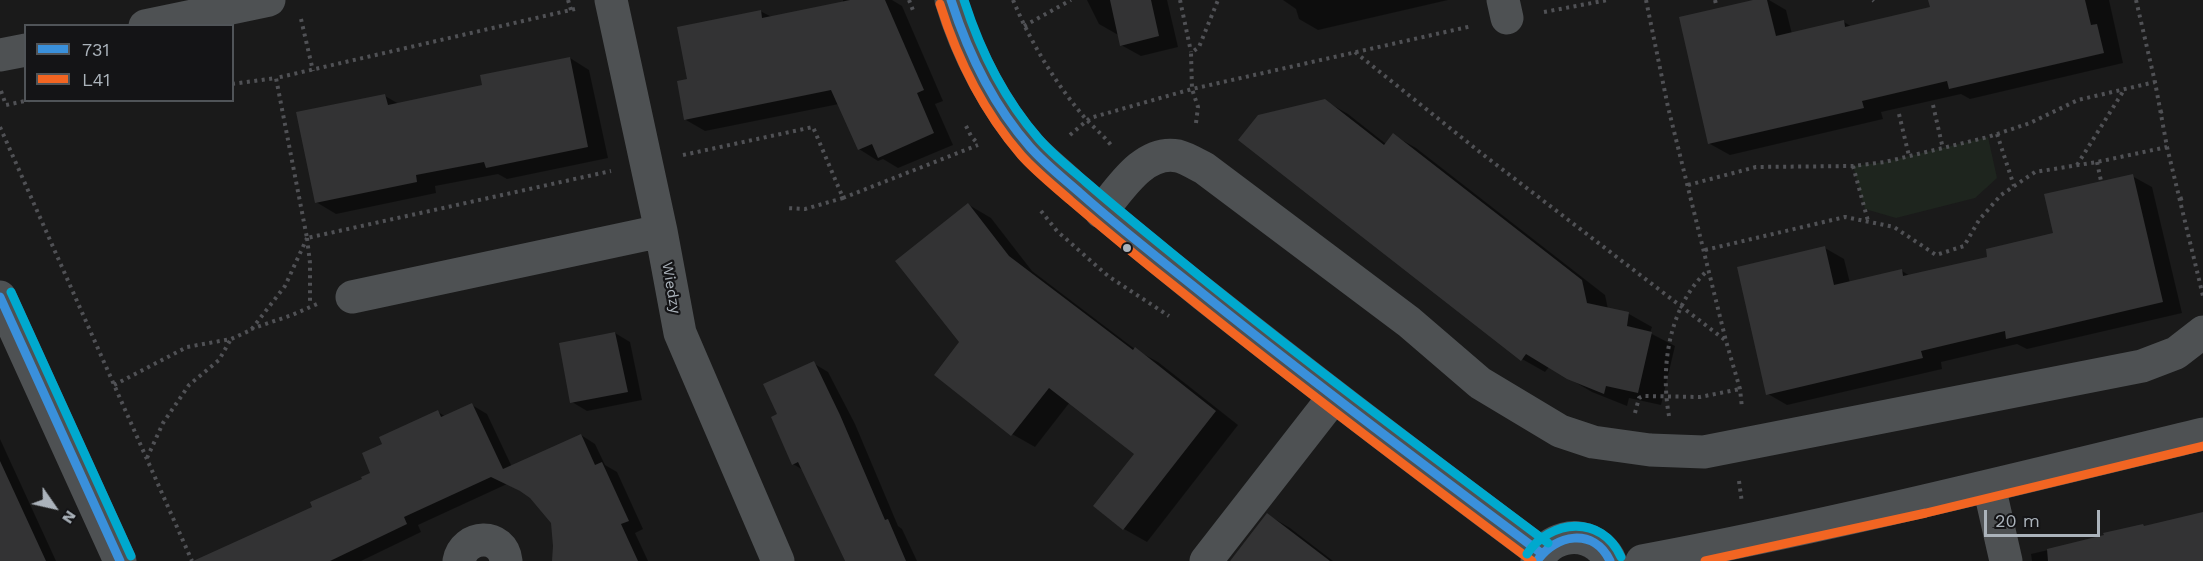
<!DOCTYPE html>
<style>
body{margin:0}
#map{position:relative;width:2203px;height:561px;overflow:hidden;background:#1a1a1a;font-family:"Work Sans",sans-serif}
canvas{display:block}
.legend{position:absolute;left:24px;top:24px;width:210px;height:78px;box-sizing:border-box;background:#141416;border:2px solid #505458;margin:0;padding:8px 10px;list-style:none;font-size:18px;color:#abb3bb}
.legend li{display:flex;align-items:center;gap:12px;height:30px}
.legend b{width:30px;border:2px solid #505458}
.north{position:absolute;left:24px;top:477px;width:60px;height:60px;-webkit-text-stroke:4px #141416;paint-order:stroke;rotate:124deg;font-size:16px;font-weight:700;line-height:24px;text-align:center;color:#abb3bb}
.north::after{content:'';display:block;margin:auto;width:21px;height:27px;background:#abb3bb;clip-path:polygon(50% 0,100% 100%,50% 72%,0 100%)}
.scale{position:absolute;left:1984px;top:510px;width:116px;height:27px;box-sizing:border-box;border:3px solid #abb3bb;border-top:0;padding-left:8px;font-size:18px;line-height:21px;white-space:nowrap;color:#abb3bb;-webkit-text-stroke:4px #141416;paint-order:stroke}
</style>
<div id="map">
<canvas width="2203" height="561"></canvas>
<ul class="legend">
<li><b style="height:8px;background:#3a90db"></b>731</li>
<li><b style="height:8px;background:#f26522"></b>L41</li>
</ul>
<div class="north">N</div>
<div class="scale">20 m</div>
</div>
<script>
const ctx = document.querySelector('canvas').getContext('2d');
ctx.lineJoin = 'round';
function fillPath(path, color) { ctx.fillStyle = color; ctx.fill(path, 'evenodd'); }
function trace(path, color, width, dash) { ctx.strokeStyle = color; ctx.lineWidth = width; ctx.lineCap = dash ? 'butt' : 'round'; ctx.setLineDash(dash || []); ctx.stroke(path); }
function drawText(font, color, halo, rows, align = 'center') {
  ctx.font = font + ' "Work Sans",sans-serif'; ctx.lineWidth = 4.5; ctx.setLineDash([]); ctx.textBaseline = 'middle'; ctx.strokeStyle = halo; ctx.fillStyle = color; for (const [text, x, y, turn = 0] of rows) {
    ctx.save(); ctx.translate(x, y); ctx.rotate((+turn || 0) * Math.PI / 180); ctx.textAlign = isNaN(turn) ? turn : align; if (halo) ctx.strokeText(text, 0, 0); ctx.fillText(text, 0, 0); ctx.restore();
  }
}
fillPath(new Path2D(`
 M1988 137 1997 178 1975 198 1896 218 1865 209 1853 166 1885 162Z`), '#1e251e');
fillPath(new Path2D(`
 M843 0H892L902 6 943 101 935 104 953 145 898 168 883 159 878 161 859 149 839 104 705 131 686 120 689 80 760 11 772 17 843 3Z
 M1087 0H1167L1178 47 1141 56 1121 45 1120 36 1099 24Z
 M1283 0H1448L1318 30 1299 19 1296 9Z
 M1759 0H1769L1786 10 1792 34 1844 22 1852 27 1932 8 1936 0H2109L2123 63 1970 99 1961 94 1881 112 1883 119 1730 155 1710 144Z
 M570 58 589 70 608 158 507 179 498 174 435 186 436 193 336 214 316 202 385 96 399 104 484 86Z
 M1325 101 1348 114 1386 144 1393 135 1416 148 1605 295 1608 309 1629 314 1652 327 1650 333 1675 346 1661 405 1629 398 1627 406 1592 392 1549 367 1545 372 1522 359Z
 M2132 176 2152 187 2182 313 2027 349 2017 344 1941 362 1942 369 1787 405 1768 394 1825 248 1844 259 1850 283 1902 271 1910 276 1989 258 2055 234Z
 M969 205 991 218 1032 271 1136 350 1158 362 1238 425 1147 542 1124 529 1095 506 1136 454 1070 402 1035 447 1012 434 961 342Z
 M615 333 630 342 642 400 587 411 572 402Z
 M813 363 828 372 855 424 898 526 902 529 917 561H845L803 470 793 464 779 415Z
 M472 405 487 414 512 467 581 435 595 444 605 465 617 472 643 529 635 533 648 561H555L553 522 527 494 507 484 418 525 421 532 361 561H231L314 507 372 474 384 445 438 412 446 417Z
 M0 439 56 561H0Z
 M2203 514V561H2032L2031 554Z
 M1268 515 1290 528 1333 561H1230Z`), '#0007');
fillPath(new Path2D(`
 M850 0H885L924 90 917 93 934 133 878 158 872 144 858 150 831 90 684 120 677 81 687 79 677 27 761 10 762 18Z
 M1110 0H1151L1159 36 1120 46Z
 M1753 0H1767L1776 36 1844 20 1845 27 1930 7 1928 0H2085L2091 25 2097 24 2104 53 1949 89 1947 81 1862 101 1864 108 1708 144 1679 17Z
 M570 57 588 147 486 168 484 162 416 175 417 182 315 203 296 112 385 94 388 105 482 85 480 75Z
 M1325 99 1384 145 1393 133 1582 280 1587 303 1629 312 1627 326 1652 332 1638 393 1606 386 1604 394 1567 379 1526 354 1521 361 1238 140 1258 115Z
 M2133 174 2163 302 2006 339 2005 331 1921 351 1923 358 1766 395 1737 267 1825 246 1834 285 1902 269 1903 276 1987 257 1986 249 2053 233 2044 194Z
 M968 203 1009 256 1133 350 1135 347 1216 411 1123 530 1093 506 1134 454 1049 388 1011 436 934 375 959 342 895 261Z
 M615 332 628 392 570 403 559 343Z
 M814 361 840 415 885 520 888 519 906 561H845L798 462 792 465 771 417 777 414 763 384Z
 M472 403 503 469 581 434 595 465 602 462 629 521 621 524 638 561H552L553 546 551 523 530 498 520 491 491 477 404 517 407 524 330 561H193L312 507 310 502 362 479 361 477 370 473 362 453 382 444 379 437 438 410 441 417Z
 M0 461 46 561H0Z
 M2203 512V561H2048L2047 549 2104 535 2103 533 2143 524 2144 526Z
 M1267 513 1330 561H1230Z`), '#333334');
trace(new Path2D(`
 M568 0 571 10
 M909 0 914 13
 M1013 0C1031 43 1055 83 1085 118 1093 127 1103 135 1111 145
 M1180 0 1191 52
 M1646 0 1668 107 1726 341 1740 389 1742 408
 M1715 0 1716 4
 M1873 0 1874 1
 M2136 0 2155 82 2167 147 2203 296
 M575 9 276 78 307 238 611 171
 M1544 12 1608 0
 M301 19 313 71
 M1024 26 1071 0
 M1355 52 1481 153 1725 340
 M232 84 276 78
 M1 91 6 105 30 100
 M1933 105 1943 149
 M2160 112 2167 110
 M1899 114 1909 156
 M1196 123 1198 107 1192 89 1191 53 1199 47 1218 0
 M966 126 971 136 978 144
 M0 127 192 561
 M1997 134 2014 186
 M1070 135 1090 118 1192 89 1472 26
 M683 155 813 127 843 198 805 209 785 208
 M2097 162 2101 181
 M2077 165 2124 90
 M1853 166 1868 221
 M1688 185 1756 167 1853 166 1885 162 1988 137 2030 123 2078 100 2155 82
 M843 198 978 145
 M2180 199 2187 197
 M1041 211 1057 231 1108 276 1169 316
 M307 238 310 263V305
 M1705 250 1845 217 1894 227 1936 255 1964 246 1979 220 2001 195 2035 172 2097 162 2167 147
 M251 329 292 315 317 304
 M114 385 187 347 231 339 251 330 285 286 307 238
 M1635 413 1639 398 1643 396 1700 397 1740 389
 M1669 416C1660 366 1669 306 1708 270
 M147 458 163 423 189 385 219 360 231 339
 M1739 481 1742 503`), '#505155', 4, [3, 4.5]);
trace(new Path2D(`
 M611 0 661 231 680 333 778 561
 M951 0C966 51 995 107 1030 147 1042 160 1057 172 1070 184 1113 222 1158 258 1203 294 1314 382 1427 468 1541 553
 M1503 0 1507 18
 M145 26 269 0
 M0 55 26 50
 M1101 212C1120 189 1144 149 1178 156 1186 158 1196 164 1204 168L1409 322 1480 383 1560 431 1593 442 1650 450 1704 452 2142 366 2176 353 2203 332
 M0 297 120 561
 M352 297 661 231
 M1989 486 2006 561
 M459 561C464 534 503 532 506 561
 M1206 561 1333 398
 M1537 561C1549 538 1577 530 1598 546 1603 550 1608 555 1610 561
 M1642 561C1830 526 2017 479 2203 434`), '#4e5153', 33);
trace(new Path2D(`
 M951 0C968 53 993 105 1030 147 1045 164 1063 178 1080 193 1116 225 1154 255 1192 285 1306 377 1424 465 1541 553
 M0 297 120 561
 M1537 561C1555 534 1594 527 1610 561`), '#3a90db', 9);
trace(new Path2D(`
 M940 4C957 58 983 111 1021 155 1035 171 1054 186 1071 201 1107 232 1145 263 1183 293 1297 385 1414 473 1532 561
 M1705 561 1926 513 2203 446`), '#f26522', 9);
trace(new Path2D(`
 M964 0C980 50 1004 99 1039 139 1053 155 1070 168 1086 182 1124 215 1163 246 1202 278 1315 369 1432 456 1548 543
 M11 292 131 556
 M1527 554C1550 519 1602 514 1621 557`), '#00a9ce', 9);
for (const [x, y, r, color] of [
 [1127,248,5,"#abb3bb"]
]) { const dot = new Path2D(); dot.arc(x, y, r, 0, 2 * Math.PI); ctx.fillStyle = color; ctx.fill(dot); trace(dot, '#141416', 2); }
drawText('15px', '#abb3bb', '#141416', [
 ["Wiedzy",671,288,80]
]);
</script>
